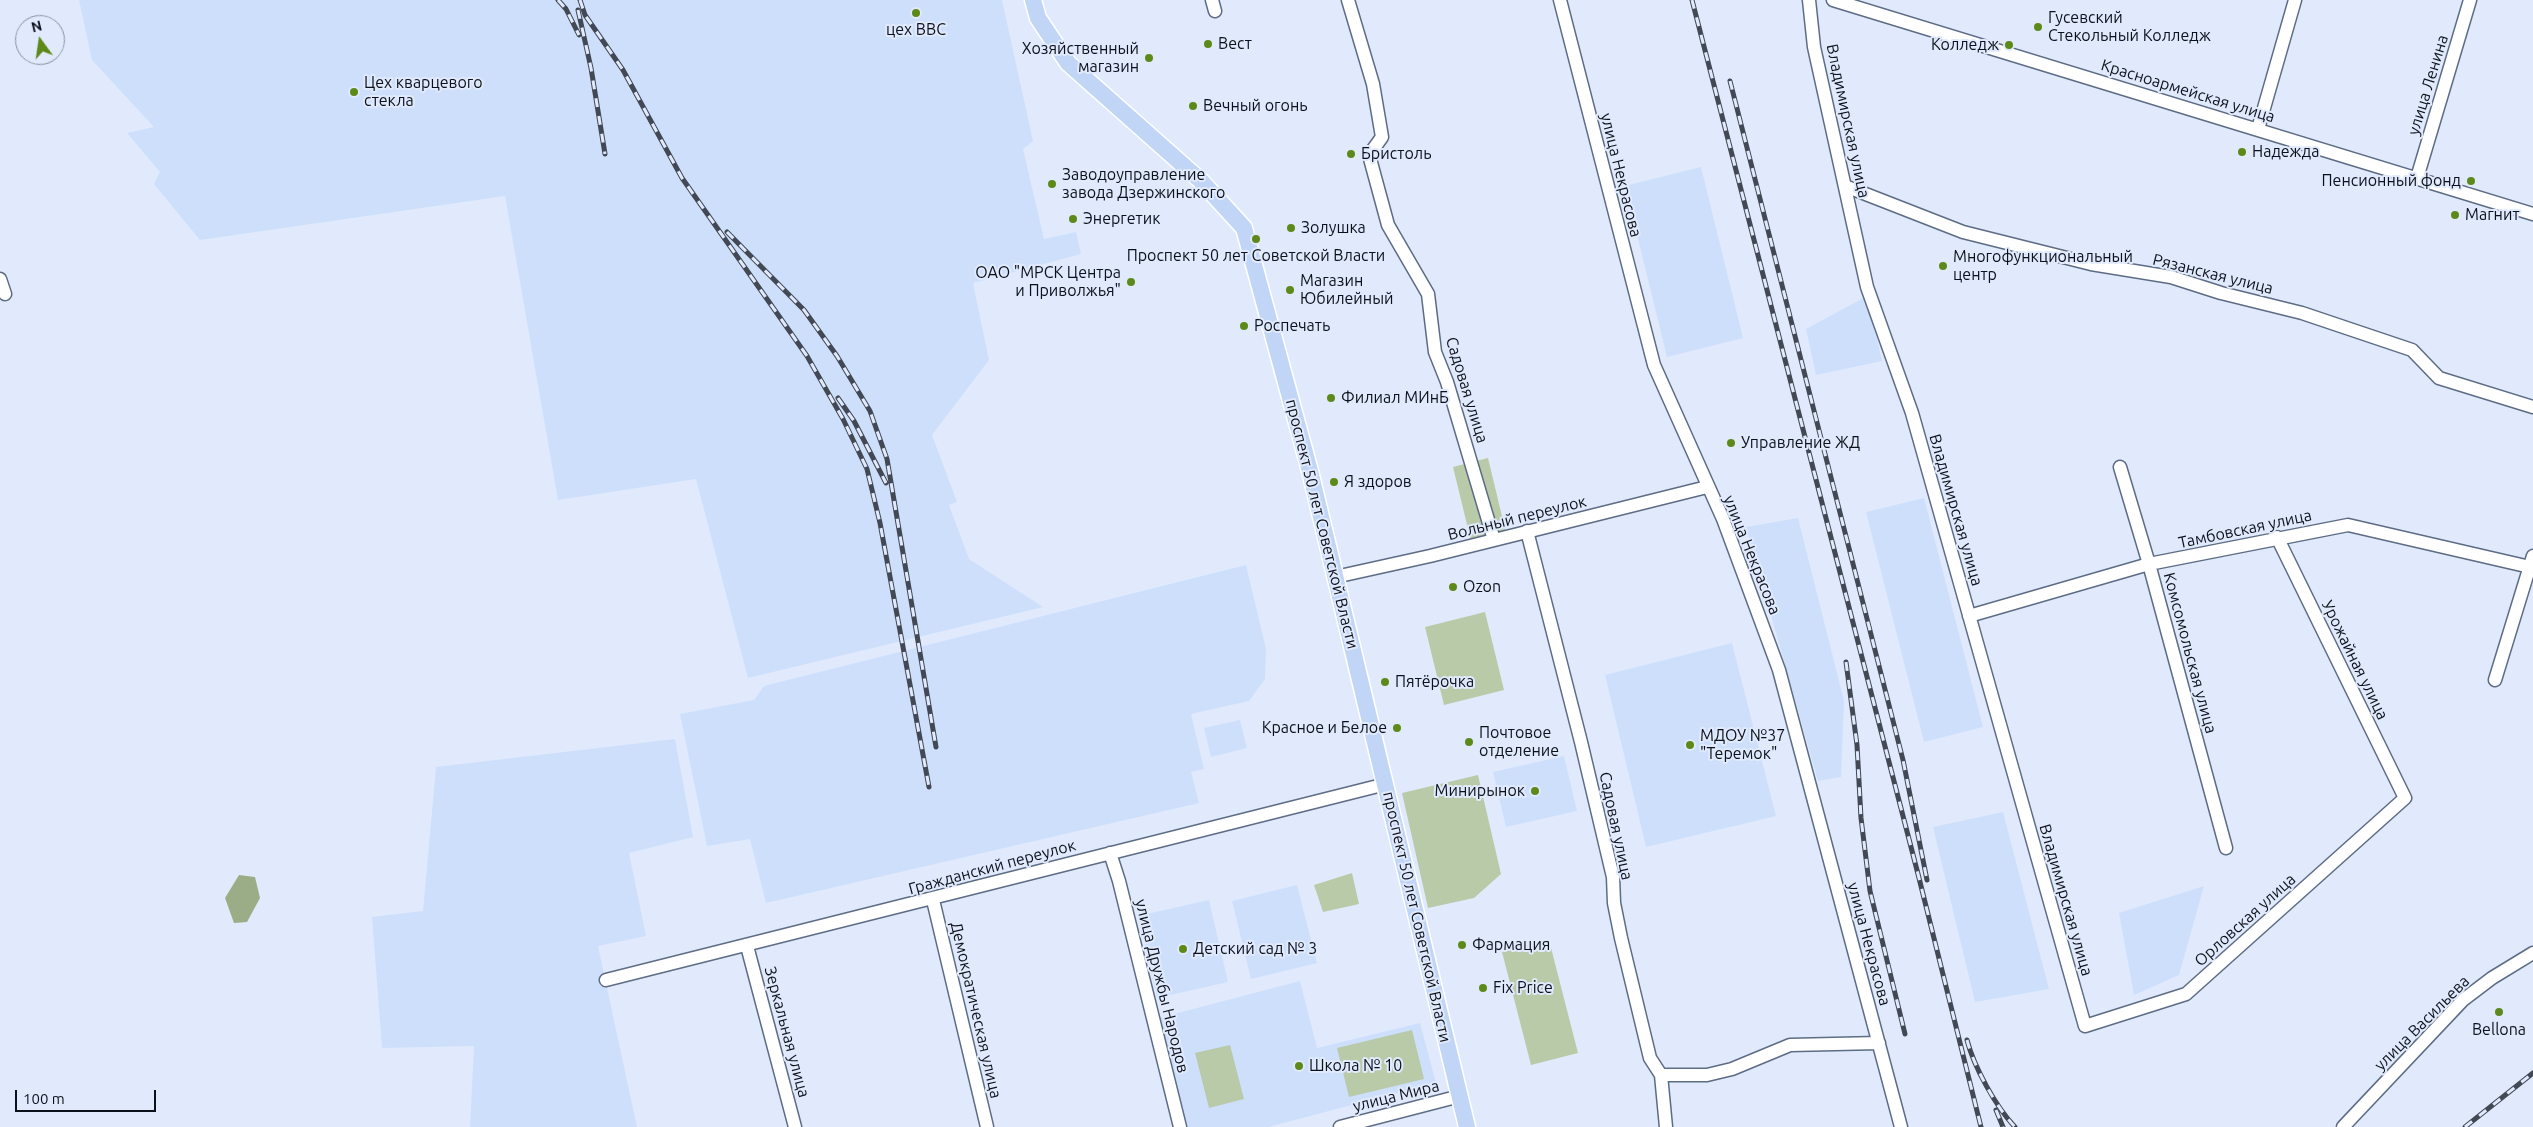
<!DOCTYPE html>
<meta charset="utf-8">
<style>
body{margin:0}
#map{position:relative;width:2533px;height:1127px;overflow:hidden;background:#e0eafc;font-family:Ubuntu,sans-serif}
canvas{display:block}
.north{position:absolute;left:15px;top:15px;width:50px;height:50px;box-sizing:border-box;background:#e0eafc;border:1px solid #8b93a2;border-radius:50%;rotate:346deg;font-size:14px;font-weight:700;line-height:20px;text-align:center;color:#0b111b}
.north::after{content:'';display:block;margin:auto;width:18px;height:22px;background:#5d8919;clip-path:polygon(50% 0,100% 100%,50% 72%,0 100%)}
.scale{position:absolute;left:15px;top:1090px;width:141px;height:22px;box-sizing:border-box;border:2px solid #0b111b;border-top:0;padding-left:6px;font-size:15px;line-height:18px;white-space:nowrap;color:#0b111b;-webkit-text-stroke:4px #e0eafc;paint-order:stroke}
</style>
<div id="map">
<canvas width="2533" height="1127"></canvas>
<div class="north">N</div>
<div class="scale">100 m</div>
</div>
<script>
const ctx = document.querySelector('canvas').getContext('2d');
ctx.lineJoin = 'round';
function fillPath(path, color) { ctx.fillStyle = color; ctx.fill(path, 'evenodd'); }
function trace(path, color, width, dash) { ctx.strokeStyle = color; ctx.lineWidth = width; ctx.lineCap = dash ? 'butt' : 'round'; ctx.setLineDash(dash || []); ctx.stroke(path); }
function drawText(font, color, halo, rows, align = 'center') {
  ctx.font = font + ' Ubuntu,sans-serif'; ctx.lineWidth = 4; ctx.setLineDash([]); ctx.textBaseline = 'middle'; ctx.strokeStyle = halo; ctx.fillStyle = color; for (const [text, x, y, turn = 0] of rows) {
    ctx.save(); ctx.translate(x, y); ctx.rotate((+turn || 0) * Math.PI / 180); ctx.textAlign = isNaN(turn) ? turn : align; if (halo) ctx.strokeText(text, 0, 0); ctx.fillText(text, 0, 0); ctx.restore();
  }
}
fillPath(new Path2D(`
 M79 0H1002L1033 141 1023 149 1044 239 1076 232 1081 254 973 283 989 360 932 435 957 502 949 505 969 559 1043 607 748 678 696 479 558 500 505 196 200 240 154 184 160 172 127 133 154 127 92 60Z
 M1701 167 1743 338 1667 357 1625 186Z
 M1867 296 1882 361 1816 375 1806 329Z
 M1924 498 1983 727 1924 742 1866 512Z
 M1798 518 1844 701 1841 777 1818 781 1746 527Z
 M1246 565 1266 649 1265 679 1249 701 1191 714 1204 769 1191 772 1199 803 766 903 750 839 707 846 680 714 754 700 764 686Z
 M1732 643 1776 816 1646 847 1605 675Z
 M1240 720 1247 748 1211 757 1204 728Z
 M675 739 693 837 629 853 646 936 598 946 637 1127H470L474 1046 382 1048 372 917 423 911 436 767Z
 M1564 756 1577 811 1506 827 1493 772Z
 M2003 812 2049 989 1975 1002 1933 827Z
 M1297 885 1317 963 1251 979 1232 901Z
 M2204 886 2179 975 2134 995 2119 913Z
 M1209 900 1228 982 1157 998 1138 916Z
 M1300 981 1317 1048 1420 1023 1436 1083 1268 1127H1182L1155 1019Z`), '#cedffc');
fillPath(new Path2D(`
 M1488 458 1506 533 1471 541 1453 467Z
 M1485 612 1504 690 1444 705 1425 627Z
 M1478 775 1501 874 1474 898 1428 908 1402 793Z
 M1352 873 1359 904 1323 912 1314 885Z
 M1549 940 1578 1053 1531 1065 1502 952Z
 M1412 1030 1424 1079 1349 1097 1337 1048Z
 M1230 1045 1244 1099 1209 1108 1195 1053Z`), '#b9caa9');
fillPath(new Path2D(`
 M239 875 255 877 260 898 247 922 234 923 225 898Z`), '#9aad86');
const minor = new Path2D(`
 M1212 0 1215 11
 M1348 0 1373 84 1382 137 1369 155 1388 225 1428 294 1435 352 1447 382 1494 540
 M1560 0 1654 365 1723 519 1779 670 1901 1127
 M1809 0 1814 47 1867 287 1912 413 2085 1026 2186 994 2405 798 2277 537
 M1833 0 2533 214
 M2258 129 2295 0
 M2417 178 2470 0
 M1845 186 1963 232 2091 264 2171 277 2221 293 2302 313 2412 350 2439 378 2533 407
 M0 279 5 294
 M2120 467 2149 564 2226 848
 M1527 531 1581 742 1613 877 1614 903 1621 938 1650 1058 1661 1075 1666 1127
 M1335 577 1430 556 1707 487
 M1969 616 2149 564 2348 525 2530 567
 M2495 680 2533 556
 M1110 853 1119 881 1180 1127
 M933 900 987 1127
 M747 946 795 1127
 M606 980 1386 784
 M1661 1075H1707L1732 1069 1790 1045 1879 1043
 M1340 1127 1460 1096
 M2343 1127 2463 1000 2492 978 2533 953`);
const major = new Path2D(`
 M1033 0 1038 18 1068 63 1201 181 1244 228 1310 471 1467 1127`);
trace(minor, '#5d6c85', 15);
trace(major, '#fff', 19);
trace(minor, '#fff', 12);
trace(major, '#c1d5f7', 16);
const rail = new Path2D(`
 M558 0 566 9 579 35
 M580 0 585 15 623 70 682 178 807 356 843 419 867 469 880 523 929 787
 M1692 0 1918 874 1981 1127
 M578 10 591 68 605 154
 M1730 81 1903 760 1927 880
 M727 232 804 310 837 356 870 411 887 459 936 747
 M838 398 854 421 886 483
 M1846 662 1857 745 1861 818 1870 891 1905 1034
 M1967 1040C1974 1067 1996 1107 2015 1127
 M1996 1110 2003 1127
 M2465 1127 2533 1073`);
trace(rail, '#424955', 5);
trace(rail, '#e0eafc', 3, [9]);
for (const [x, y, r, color] of [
 [916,13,5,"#5d8919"],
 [2038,27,5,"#5d8919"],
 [1208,44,5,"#5d8919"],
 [2009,45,5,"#5d8919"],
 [1149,58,5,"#5d8919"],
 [354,92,5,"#5d8919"],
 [1193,106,5,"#5d8919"],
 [2242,152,5,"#5d8919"],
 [1351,154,5,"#5d8919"],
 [2471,181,5,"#5d8919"],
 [1052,184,5,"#5d8919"],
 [2455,215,5,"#5d8919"],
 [1073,219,5,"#5d8919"],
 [1291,228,5,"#5d8919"],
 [1256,239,5,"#5d8919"],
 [1943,266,5,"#5d8919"],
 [1131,282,5,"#5d8919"],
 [1290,290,5,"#5d8919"],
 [1244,326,5,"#5d8919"],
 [1331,398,5,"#5d8919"],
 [1731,443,5,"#5d8919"],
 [1334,482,5,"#5d8919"],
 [1453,587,5,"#5d8919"],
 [1385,682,5,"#5d8919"],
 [1397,728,5,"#5d8919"],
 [1469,742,5,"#5d8919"],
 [1690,745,5,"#5d8919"],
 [1535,791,5,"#5d8919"],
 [1462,945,5,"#5d8919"],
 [1183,949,5,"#5d8919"],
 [1483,988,5,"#5d8919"],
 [2499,1012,5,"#5d8919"],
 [1299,1066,5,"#5d8919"]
]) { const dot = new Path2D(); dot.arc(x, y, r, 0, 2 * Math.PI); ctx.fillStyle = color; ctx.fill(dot); trace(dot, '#e0eafc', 2); }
drawText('16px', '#0b111b', '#e0eafc', [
 ["Гусевский",2048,18],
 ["Стекольный Колледж",2048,36],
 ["цех ВВС",916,30,"center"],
 ["Вест",1218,44],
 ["Колледж",1999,45,"right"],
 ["Хозяйственный",1139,49,"right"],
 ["магазин",1139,67,"right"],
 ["Цех кварцевого",364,83],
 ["стекла",364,101],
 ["Вечный огонь",1203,106],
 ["Надежда",2252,152],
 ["Бристоль",1361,154],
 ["Заводоуправление",1062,175],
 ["завода Дзержинского",1062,193],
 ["Пенсионный фонд",2461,181,"right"],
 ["Магнит",2465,215],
 ["Энергетик",1083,219],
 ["Золушка",1301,228],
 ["Проспект 50 лет Советской Власти",1256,256,"center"],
 ["Многофункциональный",1953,257],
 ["центр",1953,275],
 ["ОАО \"МРСК Центра",1121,273,"right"],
 ["и Приволжья\"",1121,291,"right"],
 ["Магазин",1300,281],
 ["Юбилейный",1300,299],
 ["Роспечать",1254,326],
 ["Филиал МИнБ",1341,398],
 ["Управление ЖД",1741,443],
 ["Я здоров",1344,482],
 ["Ozon",1463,587],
 ["Пятёрочка",1395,682],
 ["Красное и Белое",1387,728,"right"],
 ["Почтовое",1479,733],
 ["отделение",1479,751],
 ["МДОУ №37",1700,736],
 ["\"Теремок\"",1700,754],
 ["Минирынок",1525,791,"right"],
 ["Фармация",1472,945],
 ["Детский сад № 3",1193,949],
 ["Fix Price",1493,988],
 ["Bellona",2499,1030,"center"],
 ["Школа № 10",1309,1066]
], 'left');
drawText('16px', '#0b111b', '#e0eafc', [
 ["улица Ленина",2428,85,-73],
 ["Красноармейская улица",2188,91,17],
 ["Владимирская улица",1848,121,78],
 ["улица Некрасова",1621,175,76],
 ["Рязанская улица",2213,274,14],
 ["Садовая улица",1467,390,73],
 ["Владимирская улица",1956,510,74],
 ["Вольный переулок",1517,518,-14],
 ["проспект 50 лет Советской Власти",1322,524,76],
 ["Тамбовская улица",2245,529,-12],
 ["улица Некрасова",1752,555,68],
 ["Комсомольская улица",2190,653,75],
 ["Урожайная улица",2355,660,64],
 ["Садовая улица",1616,826,78],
 ["Гражданский переулок",992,867,-15],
 ["Владимирская улица",2066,900,74],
 ["проспект 50 лет Советской Власти",1417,917,77],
 ["Орловская улица",2245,920,-42],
 ["улица Некрасова",1869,944,75],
 ["улица Дружбы Народов",1162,986,76],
 ["Демократическая улица",976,1010,77],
 ["улица Васильева",2422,1023,-45],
 ["Зеркальная улица",787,1032,75],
 ["улица Мира",1396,1096,-14]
]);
</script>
